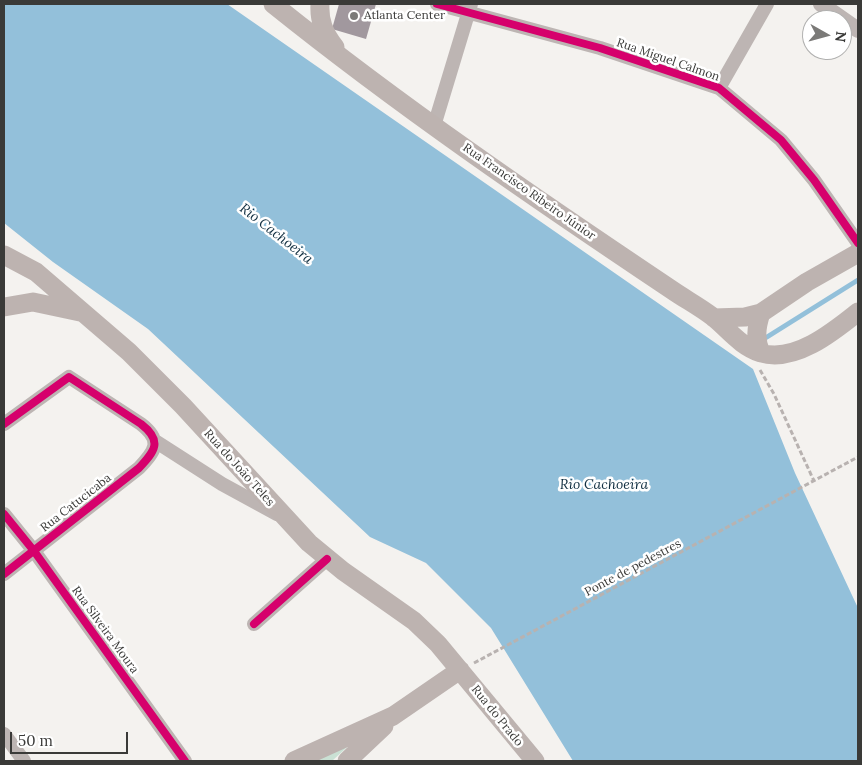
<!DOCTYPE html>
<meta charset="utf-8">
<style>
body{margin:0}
#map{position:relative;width:862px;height:765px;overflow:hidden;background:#f4f2ef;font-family:Lora,serif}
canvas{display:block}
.frame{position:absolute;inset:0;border:5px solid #3a3a38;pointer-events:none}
.north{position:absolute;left:802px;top:10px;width:50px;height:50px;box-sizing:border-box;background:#fff;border:1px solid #b0b0af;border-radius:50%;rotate:97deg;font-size:14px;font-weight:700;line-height:20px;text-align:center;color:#3a3a38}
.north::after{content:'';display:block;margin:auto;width:18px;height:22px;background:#7b7a78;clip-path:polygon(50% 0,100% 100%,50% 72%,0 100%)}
.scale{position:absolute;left:10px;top:732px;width:118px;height:22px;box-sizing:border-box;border:2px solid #3a3a38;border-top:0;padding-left:6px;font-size:15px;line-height:18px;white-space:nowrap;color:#3a3a38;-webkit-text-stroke:4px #fff;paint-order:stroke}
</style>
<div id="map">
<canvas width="862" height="765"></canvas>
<div class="frame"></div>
<div class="north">N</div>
<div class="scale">50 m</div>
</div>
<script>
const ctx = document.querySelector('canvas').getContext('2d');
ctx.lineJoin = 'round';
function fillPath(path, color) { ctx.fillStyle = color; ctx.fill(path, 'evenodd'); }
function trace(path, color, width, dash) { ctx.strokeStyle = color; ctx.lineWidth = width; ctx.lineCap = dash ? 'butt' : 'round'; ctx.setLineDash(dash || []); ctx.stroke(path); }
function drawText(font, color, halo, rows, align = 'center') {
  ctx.font = font + ' Lora,serif'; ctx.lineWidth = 5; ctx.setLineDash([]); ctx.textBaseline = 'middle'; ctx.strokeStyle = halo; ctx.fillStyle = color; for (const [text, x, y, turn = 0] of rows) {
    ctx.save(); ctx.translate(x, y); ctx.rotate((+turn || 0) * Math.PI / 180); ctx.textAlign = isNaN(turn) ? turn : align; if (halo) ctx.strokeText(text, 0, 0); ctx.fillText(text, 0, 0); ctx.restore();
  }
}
fillPath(new Path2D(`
 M356 739 332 761H303Z`), '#cae1d4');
fillPath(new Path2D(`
 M4 4H227L753 369 795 473 858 608V761H573L491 628 426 563 370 537 148 329 53 262 4 223Z`), '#93c0da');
trace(new Path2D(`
 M767 337 858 280`), '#93c0da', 5);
fillPath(new Path2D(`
 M339 4H376L366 39 332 29Z`), '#a1989e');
trace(new Path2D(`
 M760 370 774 394 814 481
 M474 663 858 457`), '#b8b2b0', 3, [5, 2.5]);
trace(new Path2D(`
 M437 4 600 48 719 88 781 140 814 180 858 243
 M719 88 767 4
 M434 126 471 4
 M4 424 69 377 141 424C163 441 155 451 139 468L4 574
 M155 441 222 484 277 514
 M4 514 34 551 185 761
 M254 624 327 559
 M4 734 24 761`), '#bdb5b3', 14);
trace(new Path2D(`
 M821 4 858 30`), '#bdb5b3', 16);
trace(new Path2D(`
 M273 4C400 106 536 199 672 290 685 299 700 307 713 317 729 330 740 346 761 353 795 363 833 332 858 312
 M320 4C319 21 324 33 335 47
 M4 255 36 272 129 352 183 406 309 543 343 571 414 621 438 644 535 761
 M4 307 33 302 80 312
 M761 313C756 328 755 339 761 353
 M714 318 745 317 761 313 807 282 858 253
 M294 761 393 716 460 670
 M347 761 384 726`), '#bdb3b0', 19);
trace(new Path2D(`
 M437 4 600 48 719 88 781 140 814 180 858 243
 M4 424 69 377 141 424C163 441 155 451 139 468L4 574
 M4 514 34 551 185 761
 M254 624 327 559`), '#d6006c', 8);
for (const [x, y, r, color] of [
 [354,16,5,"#7b7a78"]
]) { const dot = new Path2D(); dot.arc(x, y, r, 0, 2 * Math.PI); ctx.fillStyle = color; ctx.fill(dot); trace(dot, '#fff', 2); }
drawText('12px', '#3a3a38', '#fff', [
 ["Atlanta Center",364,16]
], 'left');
drawText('12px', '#3a3a38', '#fff', [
 ["Rua Miguel Calmon",668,60,19],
 ["Rua Francisco Ribeiro Júnior",529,192,35],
 ["Rua do João Teles",239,468,48],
 ["Rua Catucicaba",76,503,-38],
 ["Ponte de pedestres",633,568,-28],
 ["Rua Silveira Moura",105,630,54],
 ["Rua do Prado",497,716,51]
]);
drawText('italic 14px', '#102e40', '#fff', [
 ["Rio Cachoeira",276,234,38],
 ["Rio Cachoeira",604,485]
]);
</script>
